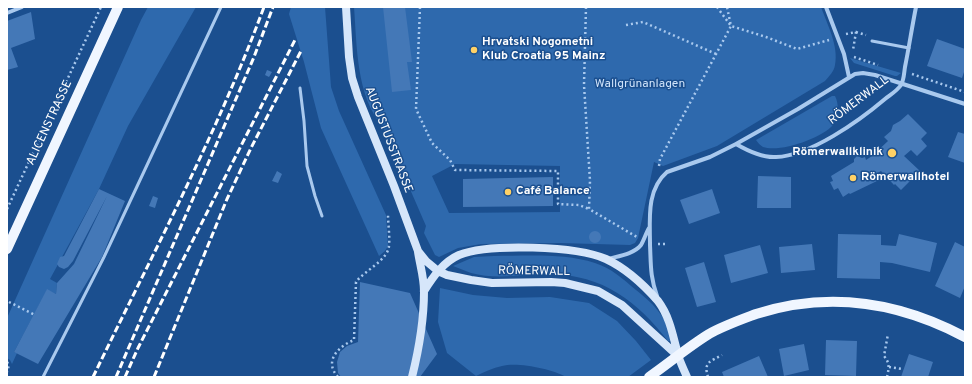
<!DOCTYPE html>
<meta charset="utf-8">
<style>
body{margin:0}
#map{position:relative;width:972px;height:384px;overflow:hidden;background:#1b4f8f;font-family:Overpass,sans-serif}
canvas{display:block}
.frame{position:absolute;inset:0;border:8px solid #fff;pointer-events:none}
</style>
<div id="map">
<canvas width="972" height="384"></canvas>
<div class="frame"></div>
</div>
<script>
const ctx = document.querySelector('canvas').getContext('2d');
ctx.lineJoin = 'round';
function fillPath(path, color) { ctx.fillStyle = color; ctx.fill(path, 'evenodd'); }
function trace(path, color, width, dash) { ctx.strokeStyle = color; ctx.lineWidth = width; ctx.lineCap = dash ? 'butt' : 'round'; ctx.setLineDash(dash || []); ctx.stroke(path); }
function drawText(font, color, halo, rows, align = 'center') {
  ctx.font = font + ' Overpass,sans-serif'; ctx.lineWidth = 3; ctx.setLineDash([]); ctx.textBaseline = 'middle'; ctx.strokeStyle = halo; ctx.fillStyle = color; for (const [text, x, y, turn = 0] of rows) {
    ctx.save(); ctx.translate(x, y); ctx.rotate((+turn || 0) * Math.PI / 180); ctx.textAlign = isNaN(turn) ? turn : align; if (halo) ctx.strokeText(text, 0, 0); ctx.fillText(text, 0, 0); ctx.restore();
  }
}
fillPath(new Path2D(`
 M148 7H196L128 126 99 189 50 279 57 283 56 294 47 290 14 352 17 353 12 364 10 360 7 358V318L141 20Z
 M291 7H325L331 87 339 111 386 215 388 246 385 251 379 256 321 128 304 62 289 14Z
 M354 7H821C827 24 839 46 835 65 834 72 829 76 825 81L717 146 663 166 654 162 638 238 635 243 630 245 560 243 481 244 458 248 439 257 435 255 424 233 426 226 383 127C356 96 357 46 354 7ZM455 164 560 166V212L449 213 432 176Z
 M850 58 901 73 897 76H895L854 63Z
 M832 96H835C839 103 839 118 833 125 822 138 780 153 763 147 760 145 758 143 756 140Z
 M494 256C526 256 564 253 595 263 611 268 623 279 636 290 657 307 664 315 674 341H668C637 301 603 275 550 274 524 274 496 280 471 273 465 271 459 268 453 266L474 257Z
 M440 288 473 295 507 298 550 297 589 303 617 321 636 341 651 360 628 377H566C552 369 518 362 502 366 493 368 484 372 476 376L447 353 438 322Z`), '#2e69ad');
fillPath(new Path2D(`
 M383 7H405L412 62H407L411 90 392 92Z
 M31 12 35 39 11 48 18 67 7 70V21Z
 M937 39 965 49V69L962 78 927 66Z
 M267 70 272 72 269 77 265 75Z
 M908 114 927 133 921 139 927 146 917 156 911 150 904 156 920 171 901 190 895 184 894 185 881 171 874 175 877 181 850 194 849 193 843 197 838 188 834 190 830 182 833 181 831 176 854 162V159L857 156 862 158 865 157 866 160 872 156 888 141 884 137 891 131 893 125 900 121Z
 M958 132 965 134V163L948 157Z
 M277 171 282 174 278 183 272 181Z
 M758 176 791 177V208H757Z
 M553 177V206L463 207V179Z
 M99 189 125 201 102 257 38 364 14 352 47 289 56 294 57 283 74 264 107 196 73 261 68 267 64 269 59 267 57 264 60 257 64 256Z
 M712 189 720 213 689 224 680 200Z
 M153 196 158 198 155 208 149 206Z
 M589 237a6 6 0 1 1 12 0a6 6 0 1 1-12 0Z
 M838 234 881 235V245L896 246 899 234 937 243 930 272 892 263 880 262V279L837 278Z
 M955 242 965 247V286L960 298 935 286Z
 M812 244 815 270 781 273 779 247Z
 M760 245 768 273 731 283 724 255Z
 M704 262 716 302 697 307 685 268Z
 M360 282 410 293 437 354 420 377H341L338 373 337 362 340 352 347 346 358 342Z
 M826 340 857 341 856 376 825 375Z
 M804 344 809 370 784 376 779 349Z
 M909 354 933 362 928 377H901Z
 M759 356 768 377H724L722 372Z`), '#4478b7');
trace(new Path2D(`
 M420 7 416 109 432 143 450 160 455 170 558 171V204L579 205 589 209
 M586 7 584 85 590 181 589 209 637 237
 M717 7 731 26 766 37 797 49 829 40
 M626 25 643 22 716 54
 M856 32 866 35
 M846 34 856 32 853 50
 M854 57 878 65
 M912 74 965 92
 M659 166 660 159 731 26 727 7
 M7 209 101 7
 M658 244H666
 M9 302 35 315
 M7 362 9 365 7 372
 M889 367 902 369
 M338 377C323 361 339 346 354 340L356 282C364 271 388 260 389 246 390 236 388 224 388 214
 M708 377C703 362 711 361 722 355
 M887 377C889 368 890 363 884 356L888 334`), '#a9c9ee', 2.5, [2, 3]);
trace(new Path2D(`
 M872 41 909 48
 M300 88 304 121 307 166 315 196 322 216
 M43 377 104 257 221 7`), '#a9c9ee', 3);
trace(new Path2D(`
 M826 7 844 54 849 77
 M7 13 22 7
 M736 144C748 151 762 158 776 157 810 156 859 121 885 99 890 95 897 91 901 85 904 80 904 73 905 67 909 47 912 27 916 7
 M608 259C619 256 634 254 641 245 644 240 646 233 649 228
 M657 296C650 276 651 265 650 245 650 220 646 190 667 172L710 157 736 144 798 109 855 74 863 73 875 75 965 104`), '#a9c9ee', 4);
trace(new Path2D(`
 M346 7 349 57 352 78 358 97 394 186 418 251 426 261 438 271 447 275 471 280 492 283 551 282 565 283 598 291 622 305 678 356
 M424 291C433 277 443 262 459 255 489 243 577 246 606 259 625 268 644 285 658 301 670 317 673 336 678 355 680 362 684 370 687 377
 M412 377C419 349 424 320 424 291 424 278 420 265 418 252`), '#d6e6fa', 8);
trace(new Path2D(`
 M7 249 118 7
 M649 377C669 363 688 347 709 334 723 326 740 320 756 314 828 291 899 302 965 337`), '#f0f6ff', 10);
trace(new Path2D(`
 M93 377C152 255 217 134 264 7
 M116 377 254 57 273 7
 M125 377 138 348 192 242 296 38
 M154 377 227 199 251 148 301 51`), '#fff', 3, [7, 3]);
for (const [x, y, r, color] of [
 [474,50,4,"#ffd166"],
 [892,153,5,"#ffd166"],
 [853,178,4,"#ffd166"],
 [508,192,4,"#ffd166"]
]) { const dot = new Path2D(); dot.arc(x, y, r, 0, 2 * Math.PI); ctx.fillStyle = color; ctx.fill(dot); trace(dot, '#1b4f8f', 1.5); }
drawText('bold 12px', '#fff', '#1b4f8f', [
 ["Hrvatski Nogometni",482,43],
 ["Klub Croatia 95 Mainz",482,57],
 ["Römerwallklinik",883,153,"right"],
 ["Römerwallhotel",861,178],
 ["Café Balance",516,192]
], 'left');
drawText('12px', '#cfe3fa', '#1b4f8f', [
 ["Wallgrünanlagen",640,85]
]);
drawText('12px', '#fff', '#1b4f8f', [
 ["RÖMERWALL",859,101,-37],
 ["ALICENSTRASSE",50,123,-65],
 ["AUGUSTUSSTRASSE",388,140,69],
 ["RÖMERWALL",534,272,1]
]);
</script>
